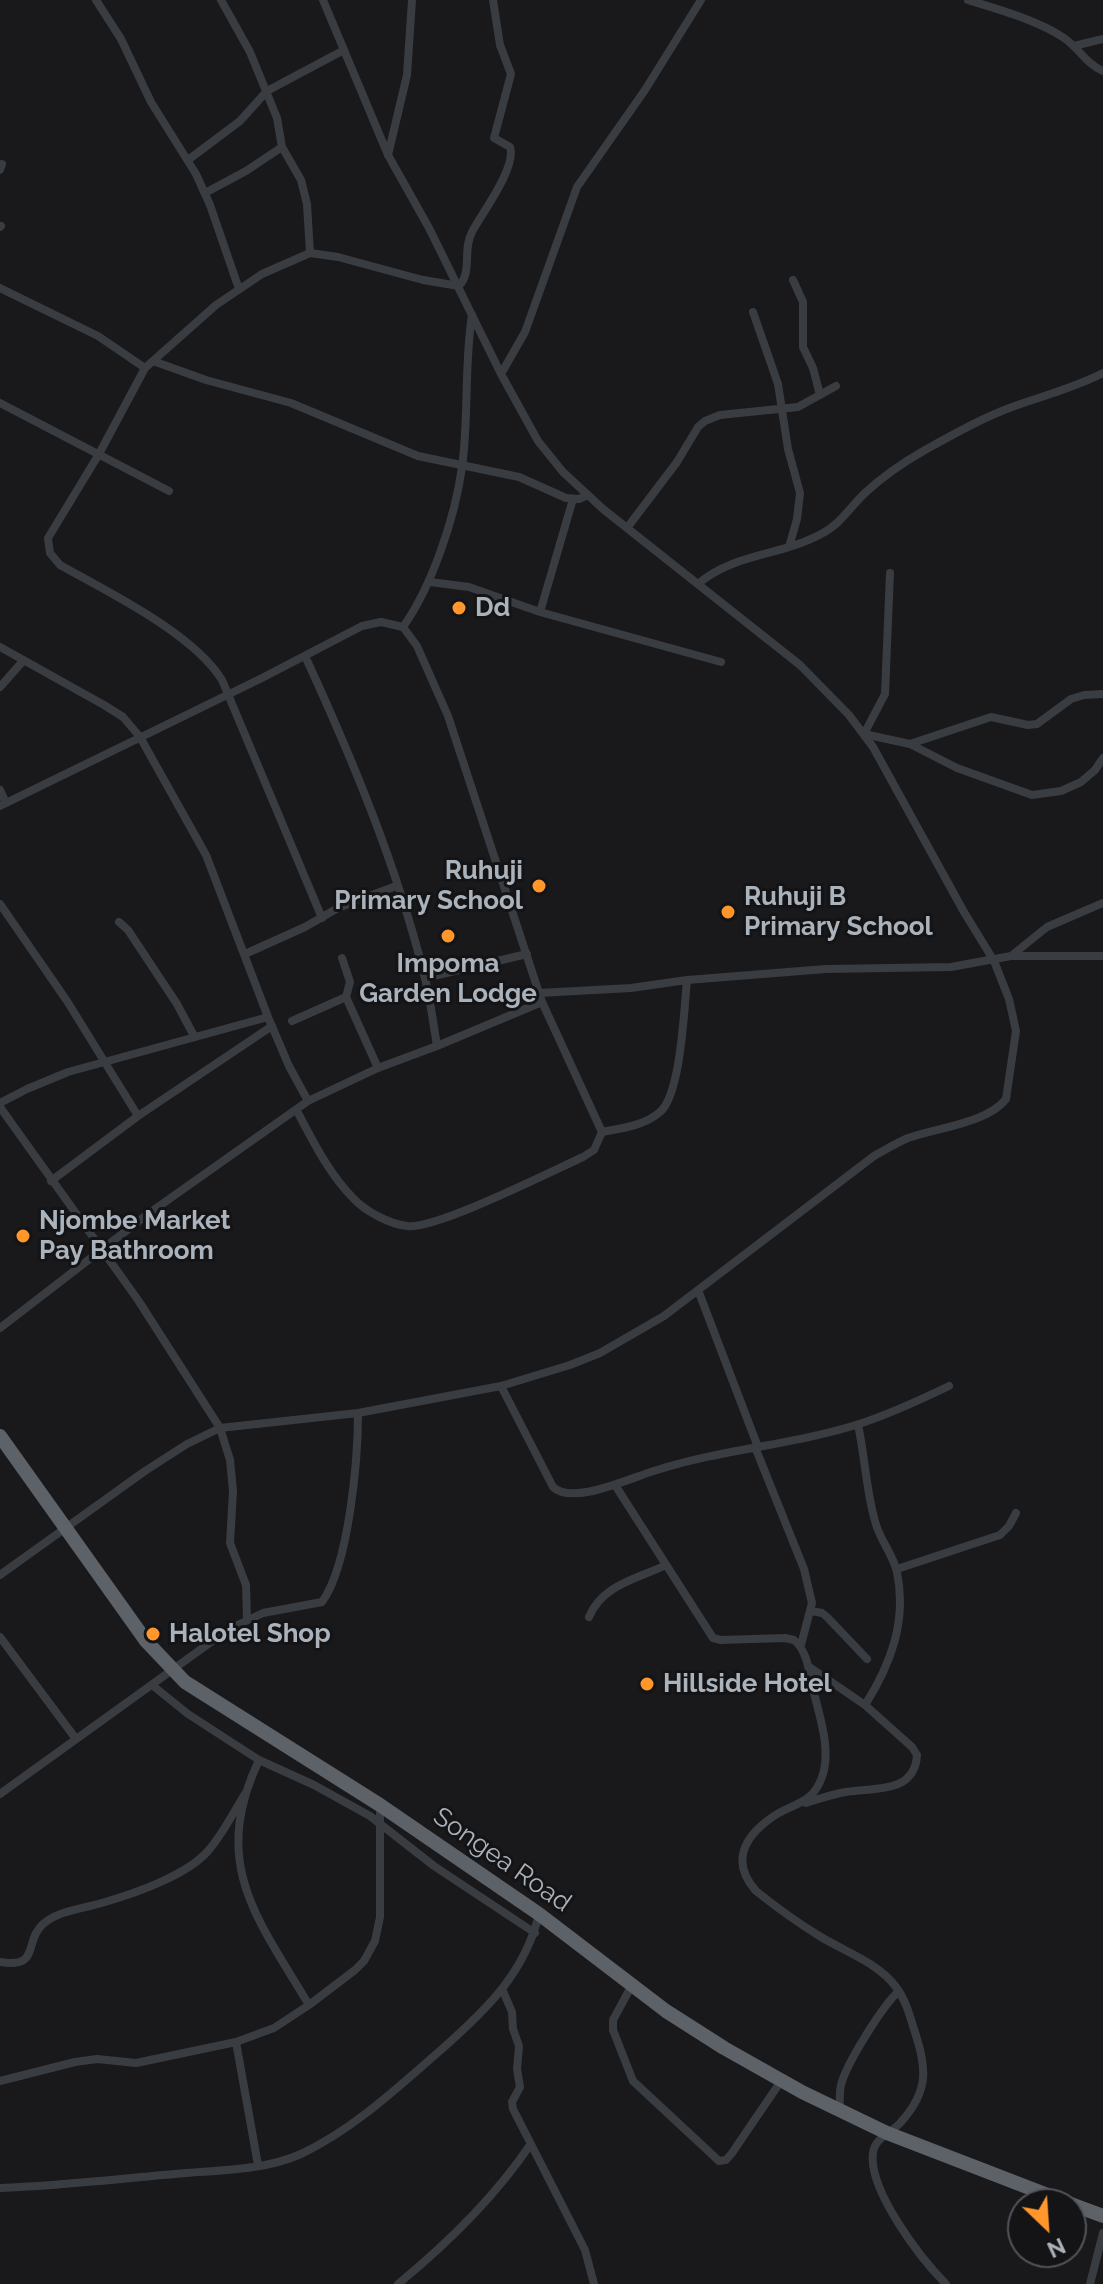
<!DOCTYPE html>
<style>
body{margin:0}
#map{position:relative;width:1103px;height:2284px;overflow:hidden;background:#19191b;font-family:Raleway,sans-serif}
canvas{display:block}
.north{position:absolute;left:1007px;top:2188px;width:80px;height:80px;box-sizing:border-box;background:#141416;border:2px solid #505358;border-radius:50%;rotate:155deg;font-size:22px;font-weight:700;line-height:32px;text-align:center;color:#aab2bc}
.north::after{content:'';display:block;margin:auto;width:28px;height:36px;background:#ff972d;clip-path:polygon(50% 0,100% 100%,50% 72%,0 100%)}
</style>
<div id="map">
<canvas width="1103" height="2284"></canvas>
<div class="north">N</div>
</div>
<script>
const ctx = document.querySelector('canvas').getContext('2d');
ctx.lineJoin = 'round';
function trace(path, color, width, dash) { ctx.strokeStyle = color; ctx.lineWidth = width; ctx.lineCap = dash ? 'butt' : 'round'; ctx.setLineDash(dash || []); ctx.stroke(path); }
function drawText(font, color, halo, rows, align = 'center') {
  ctx.font = font + ' Raleway,sans-serif'; ctx.lineWidth = 6; ctx.setLineDash([]); ctx.textBaseline = 'middle'; ctx.strokeStyle = halo; ctx.fillStyle = color; for (const [text, x, y, turn = 0] of rows) {
    ctx.save(); ctx.translate(x, y); ctx.rotate((+turn || 0) * Math.PI / 180); ctx.textAlign = isNaN(turn) ? turn : align; if (halo) ctx.strokeText(text, 0, 0); ctx.fillText(text, 0, 0); ctx.restore();
  }
}
trace(new Path2D(`
 M96 0 121 39 151 102 196 174 210 205 239 289
 M221 0 250 52 277 118 282 147 301 180 307 204 310 253
 M968 0C998 9 1039 21 1064 38 1079 48 1086 64 1103 71
 M1074 46 1103 39
 M388 155 407 75 412 0
 M188 160 240 121 267 91 344 50
 M0 170 2 164
 M205 193 246 171 282 147
 M0 227 1 226
 M793 280 803 302V347L813 368 820 395
 M0 288 98 336 145 368
 M753 312 778 384 788 449 800 493 797 519 789 547
 M153 361 206 380 291 403 418 456 519 477 566 498 579 499 588 495
 M501 374 525 332 577 187 645 90 701 0
 M0 403 169 491
 M627 528 677 462 698 427 705 421 720 415 798 407 836 386
 M890 573 885 694 864 734 910 744 991 717 1028 725 1037 724 1071 699 1084 695 1103 694
 M430 582 469 587 540 612 721 662
 M698 584C734 553 781 556 821 534 840 525 850 507 865 493 882 477 904 462 925 450 952 435 982 418 1012 407 1042 396 1074 388 1103 373
 M540 612 573 499
 M403 627C432 586 455 518 462 467 469 417 464 365 472 315
 M0 647 104 705 123 717 140 737 206 855 268 1017 289 1066 308 1101
 M305 656C352 758 396 864 424 974 430 997 433 1022 437 1046
 M0 687 23 661
 M910 744 957 768 1032 795 1061 791 1081 782 1095 770 1103 758
 M0 790 6 803
 M0 806 262 678 362 626 381 622 403 627 417 646 448 716 542 1002 602 1132 594 1150 583 1157C550 1172 435 1230 407 1226 389 1224 365 1211 353 1198 329 1174 313 1141 297 1111
 M0 904 67 1001 138 1116
 M322 918 222 680C193 633 108 592 60 565L50 553 48 538 99 454 145 368 216 305 262 274 310 253 338 257 423 280 459 286C473 270 462 251 472 232 482 213 517 167 510 147L494 138 511 74 500 45 493 0
 M119 922 128 930 177 1004 194 1036
 M245 954 305 927 338 908 396 886
 M1011 956 1047 927 1103 903
 M342 958 350 982 346 997 378 1068
 M425 978 527 954
 M539 993 631 988 687 980 826 969 951 967 1011 956H1103
 M292 1021 346 997
 M0 1103 27 1089 68 1072 268 1017
 M0 1107 138 1300 220 1428 230 1460 233 1491 230 1543 246 1585 247 1619
 M602 1132C622 1128 644 1126 660 1112 681 1094 684 1009 687 980
 M51 1181 138 1116 272 1026
 M698 1290 758 1447
 M0 1328 148 1214 308 1101 378 1068 437 1046 542 1002
 M501 1386 553 1487C573 1506 632 1477 657 1470 723 1449 793 1445 859 1424 890 1414 920 1400 949 1386
 M858 1425C865 1456 866 1490 875 1521 879 1539 893 1554 897 1572 907 1621 891 1664 865 1705
 M755 1447 804 1569 812 1603 801 1645
 M615 1485 713 1638 721 1640 785 1638 794 1640C809 1652 810 1679 815 1697 821 1721 831 1752 822 1777 812 1806 791 1803 771 1818 743 1838 731 1863 756 1891 776 1907 798 1923 821 1937 846 1952 878 1963 896 1987 905 1999 909 2013 913 2026 926 2066 931 2089 901 2122 892 2133 875 2137 873 2153 868 2190 921 2259 946 2284
 M897 1569 1000 1535 1009 1526 1016 1513
 M0 1575 145 1471 187 1444 220 1428 358 1413 501 1386 570 1365 600 1353 664 1316 874 1156C885 1150 896 1143 908 1138 936 1128 988 1123 1006 1099L1016 1031 1009 999 994 961 964 912 873 747 849 715 800 665 603 509 563 472 538 441 501 374 429 228 388 155 323 0
 M811 1611 822 1613 827 1617 867 1659
 M589 1617C602 1585 637 1579 666 1565
 M0 1637 76 1739
 M152 1685 188 1714 259 1760 314 1785 370 1816 434 1866 535 1933
 M259 1760C210 1864 257 1918 309 2005
 M0 1794 229 1629 263 1613 322 1602C349 1565 358 1459 358 1413
 M806 1803C821 1798 838 1792 854 1791 880 1788 915 1791 917 1755L912 1747 865 1705 808 1666
 M0 1962C43 1969 21 1939 47 1921 62 1910 87 1908 105 1902 136 1893 187 1875 208 1851 223 1834 233 1813 245 1794
 M632 1985 613 2020V2030L633 2081 719 2161 726 2160 732 2153 781 2081
 M503 1991 512 2012 513 2029 519 2046 517 2069 520 2087 512 2102 513 2109 585 2250 594 2284
 M236 2042 258 2165
 M0 2081 75 2062 97 2059 136 2063 236 2042 274 2028 309 2005 355 1970 364 1961 375 1941 380 1917V1806
 M840 2111C840 2102 839 2094 841 2085 846 2064 883 2005 899 1991
 M0 2188C58 2186 117 2179 175 2174 216 2170 263 2171 301 2154 354 2129 398 2087 442 2049 486 2010 525 1973 539 1914
 M398 2284C448 2243 494 2198 530 2145
 M1090 2284 1103 2233`), '#393c41', 8);
trace(new Path2D(`
 M0 1436 146 1641 185 1682 380 1805 539 1914 666 2011 724 2048 802 2092 887 2133 1071 2204
 M1071 2204 1103 2216`), '#5d6269', 14);
for (const [x, y, r, color] of [
 [459,608,8,"#ff972d"],
 [539,886,8,"#ff972d"],
 [728,912,8,"#ff972d"],
 [448,936,8,"#ff972d"],
 [23,1236,8,"#ff972d"],
 [153,1634,8,"#ff972d"],
 [647,1684,8,"#ff972d"]
]) { const dot = new Path2D(); dot.arc(x, y, r, 0, 2 * Math.PI); ctx.fillStyle = color; ctx.fill(dot); trace(dot, '#141416', 3); }
drawText('bold 26px', '#aab2bc', '#141416', [
 ["Dd",475,608],
 ["Ruhuji",523,871,"right"],
 ["Primary School",523,901,"right"],
 ["Ruhuji B",744,897],
 ["Primary School",744,927],
 ["Impoma",448,964,"center"],
 ["Garden Lodge",448,994,"center"],
 ["Njombe Market",39,1221],
 ["Pay Bathroom",39,1251],
 ["Halotel Shop",169,1634],
 ["Hillside Hotel",663,1684]
], 'left');
drawText('26px', '#aab2bc', '#141416', [
 ["Songea Road",502,1860,35]
]);
</script>
